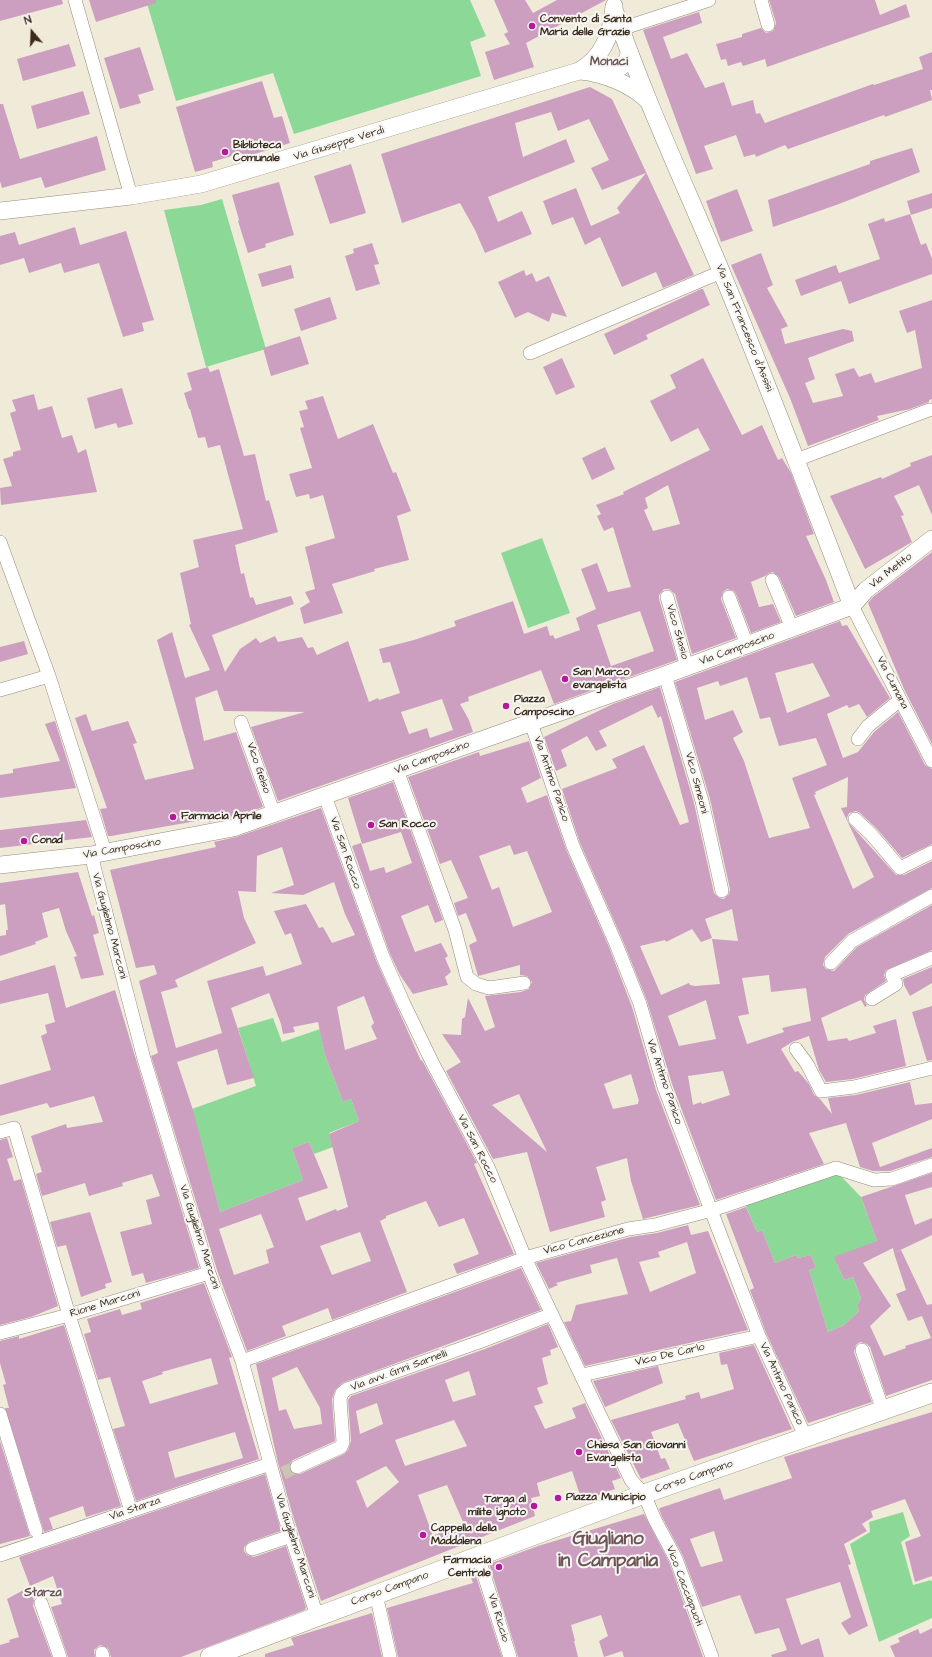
<!DOCTYPE html>
<style>
body{margin:0}
#map{position:relative;width:932px;height:1657px;overflow:hidden;background:#f0ebd9;font-family:"Architects Daughter",sans-serif}
canvas{display:block}
.north{position:absolute;left:12px;top:12px;width:40px;height:40px;-webkit-text-stroke:3px #f6f6f2;paint-order:stroke;rotate:341deg;font-size:11px;font-weight:700;line-height:16px;text-align:center;color:#3b2a1e}
.north::after{content:'';display:block;margin:auto;width:14px;height:18px;background:#3b2a1e;clip-path:polygon(50% 0,100% 100%,50% 72%,0 100%)}
</style>
<div id="map">
<canvas width="932" height="1657"></canvas>
<div class="north">N</div>
</div>
<script>
const ctx = document.querySelector('canvas').getContext('2d');
ctx.lineJoin = 'round';
function fillPath(path, color) { ctx.fillStyle = color; ctx.fill(path, 'evenodd'); }
function trace(path, color, width, dash) { ctx.strokeStyle = color; ctx.lineWidth = width; ctx.lineCap = dash ? 'butt' : 'round'; ctx.setLineDash(dash || []); ctx.stroke(path); }
function drawText(font, color, halo, rows, align = 'center') {
  ctx.font = font + ' "Architects Daughter",sans-serif'; ctx.lineWidth = 4; ctx.setLineDash([]); ctx.textBaseline = 'middle'; ctx.strokeStyle = halo; ctx.fillStyle = color; for (const [text, x, y, turn = 0] of rows) {
    ctx.save(); ctx.translate(x, y); ctx.rotate((+turn || 0) * Math.PI / 180); ctx.textAlign = isNaN(turn) ? turn : align; if (halo) ctx.strokeText(text, 0, 0); ctx.fillText(text, 0, 0); ctx.restore();
  }
}
fillPath(new Path2D(`
 M146 0H470L486 36 470 42 481 76 294 134 273 73 176 101Z
 M222 199 266 349 206 367 164 210 201 205Z
 M542 538 570 613 528 628 501 553Z
 M273 1018 282 1042 320 1029 325 1055 343 1102 351 1099 359 1121 329 1133 333 1147 314 1154 309 1142 292 1148 303 1180 220 1212 192 1109 256 1086 238 1028Z
 M837 1172 861 1197 877 1241 837 1264 844 1280 853 1277 861 1298 857 1306 859 1311 844 1325 828 1332 809 1270 816 1268 811 1255 798 1258 796 1255 775 1263 762 1230 757 1232 745 1204Z
 M903 1512 910 1536 901 1542 913 1585 931 1580 932 1582V1618L879 1642 850 1544 870 1532 869 1522Z`), '#8cd997');
fillPath(new Path2D(`
 M0 0H62L63 4 0 21Z
 M89 0H156V3L96 22Z
 M494 0H525L533 13 557 0H606L526 43 534 67 494 80 485 52 510 44 504 34 508 32Z
 M769 0H875L880 15 906 4 910 17 767 67 765 59 743 66 741 62 728 66 726 59 721 60 716 44 742 37V34L761 28 766 33 773 31 776 23Z
 M699 12 702 23 663 37 671 59 687 53 705 88 724 82 732 106 753 100 756 114 760 113 765 123 873 84 874 85 923 69 919 57 932 52V90H930L932 100 885 117 884 115 788 149 785 145 756 157 755 154 744 157 736 135 704 146 713 169 696 174 643 30Z
 M69 44 76 66 23 81 17 59Z
 M140 47 154 90 138 95 141 103 120 109 104 58Z
 M262 81 274 118 282 116 290 143 245 157 241 153 212 162 213 167 195 172 176 107Z
 M590 87 612 99 694 275 663 288 656 272 622 287 600 237 585 245 573 217 552 225 543 201 576 188 591 226 620 213 617 208 646 173 602 190 591 168 609 160 589 119 558 131 551 112 515 123 523 157 566 139 575 162 488 197 498 222 522 211 532 234 485 253 475 230 460 203 402 223 381 154Z
 M83 91 90 114 37 129 31 106Z
 M0 104H3L20 159 97 136 106 170 45 188 41 177 2 188 0 181Z
 M912 148 920 172 839 204 773 227 768 200 870 164V161Z
 M351 164 366 213 330 224 314 176Z
 M279 182 294 235 265 244 266 247 248 253 238 221 239 220 232 195Z
 M737 189 753 231 721 242 706 201Z
 M932 193V208L911 215 907 201Z
 M910 214 921 245 926 243 932 259V274L849 304 841 281 801 296 795 280 836 265 839 273 880 259 868 224 884 218 885 222Z
 M75 227 80 245 126 231 154 320 142 323 144 331 123 337 99 263 64 273 61 263 29 273 24 258 0 265V236L15 232 19 245Z
 M372 243 379 264 374 265 380 284 356 291 345 256 354 253 353 249Z
 M761 253 773 285 767 288 788 326 781 329 785 344 843 329 852 331 854 341 808 358 815 379 805 383 813 403 843 396 835 374 854 368 859 377 871 373 875 383 922 368 915 330 907 333 899 311 932 300V399L929 400V402L910 409 877 416 879 420 808 446 790 398 731 265Z
 M291 265 294 278 262 287 258 274Z
 M524 270 526 276 532 273 536 282 549 276 567 317 552 313 549 322 528 312 515 318 498 282Z
 M701 289H703L710 305 646 335 648 339 614 355 604 334Z
 M330 297 337 319 301 331 294 309Z
 M300 336 309 364 271 376 263 348Z
 M562 358 575 387 556 395 543 367Z
 M703 358 742 435 762 425 778 460 782 458 791 473 814 534 806 536 826 580 834 602 796 616 779 577 773 572 769 573 765 576 751 582 759 607 773 604 781 622 751 633 736 594 734 591 727 589 723 592 721 599 736 638 692 654 675 594 669 589H664L659 595V599L677 660 554 704 541 670 468 697 469 701 460 704 469 720 473 732 278 801 251 727 305 712 224 711 217 690 195 698 204 741 236 732 263 807 230 818 209 822 208 819 111 836H108L100 809 107 808 75 718 86 714 92 731 128 721 137 743 133 744 145 780 194 769 157 640 172 632 185 678 210 670 189 625 191 624 180 573 199 567 193 540 243 529 220 445 208 448 205 437 198 438 190 409H189L184 393 192 390 187 373 208 367 210 372 219 369 244 456 255 454 266 501 269 500 278 532 235 545 241 574 244 573 250 598 253 597 256 605 291 596 294 604 212 635 225 672 240 649 256 638 260 643 275 636 278 642 302 637 308 648 313 647 317 655 348 641 369 702 378 698 379 700 400 693 390 662 383 663 379 649 414 640 456 626 454 621 513 601 524 634 547 626 550 636 553 635 555 639 580 630 576 618 596 609 581 569 597 563 608 592 631 587 613 527 604 531 597 516 601 514 596 505 624 494 623 492 710 450 698 428 671 442 650 401 676 388 670 375ZM668 485 680 524 653 531 644 510 648 508 645 498ZM640 611 654 651 611 666 597 625ZM442 699 453 730 430 738 427 728 409 734 401 712Z
 M122 388 133 424 118 428 116 423 95 429 87 398Z
 M34 394 38 410 52 406 62 438 72 435 78 453 86 449 97 492 1 505 0 488 12 486 3 459 13 456V452L21 450 10 413 16 411 12 400Z
 M323 396 338 439 373 424 393 473 396 472 411 511 397 516 409 560 374 569 375 571 332 584 343 613 304 624 300 608 310 602 305 592 315 589 305 547 335 538 323 495 310 499 309 494 296 497 289 474 312 468 300 428 304 427 299 411 308 409 305 401Z
 M605 447 615 469 592 480 582 458Z
 M932 455V515L919 485 894 496 904 515 901 516 912 542 865 569 830 496 881 477 882 479 911 466 910 463Z
 M932 552V744L904 689 868 603 873 597Z
 M840 621 842 626 847 625 890 698 867 717 859 704 849 708 847 705 827 714 843 758 858 752 874 732 898 712 925 765 932 769V844L902 858 877 829 860 813 856 811 849 813 847 818 848 822 896 875H904L932 861V888L848 934 825 957 823 965 826 969 834 971 857 947 932 905V950L886 970 884 975 886 981 865 995 864 1000 867 1005 865 1007 861 1000 821 1018 828 1041 847 1038 849 1041 876 1033 873 1026 896 1019 906 1066 853 1079 826 1082 819 1070 809 1036 792 1042 781 1049 795 1072 798 1071 809 1084 814 1095 820 1099 832 1114 828 1098 856 1095 910 1082 915 1105 932 1103V1119L872 1143 880 1167 932 1148V1157L890 1171H873L860 1167 846 1123 809 1133 824 1164 716 1200 672 1084 647 1001 623 941 580 843 562 789 617 768 612 759 644 745 680 825 689 822 661 716 658 718 652 705 599 731 607 746 596 751 587 736 561 750 567 766 556 771 544 737 613 704 660 687 694 803 714 893 719 898 724 899 729 894 730 889 710 799 675 682ZM813 663 830 696 787 713 775 673ZM747 677 760 719 770 717 779 746 816 738 827 765 792 778 810 828 769 838 744 761 733 738 743 732 733 710 705 720 697 688 718 681 720 686ZM848 777 847 807 841 808 874 877 853 889 814 795 816 794 815 792ZM732 909 738 941 712 939 720 984 695 986 690 985 689 983 661 995 640 946 665 940 666 942 692 929 701 942 712 938 705 919ZM769 975 771 992 806 988 811 1021 782 1028 784 1032 747 1044 738 1016 749 1014 742 978ZM706 1000 716 1039 679 1046 668 1016ZM723 1071 730 1095 702 1104 701 1102 693 1105 688 1076Z
 M24 641 28 654 0 662V647Z
 M55 721 76 788 0 798V775L13 773V769L60 761 45 724Z
 M529 741 541 778 521 788 527 803 547 795 566 849 609 947 632 1007 656 1090 700 1205 643 1219 631 1181 627 1158 596 1167 606 1200 601 1202 605 1217 550 1232 527 1152 493 1159 446 1071 461 1062 442 1034 461 1035 462 1019 465 1017 468 998 485 1031 495 1027 485 996 521 992 529 989 532 982 527 976 520 975V965L478 976 469 945 477 941 466 913 458 916 454 903 468 898 451 860 440 864 408 777 479 752 480 756ZM510 845 514 855 527 851 552 912 513 927 499 887 492 890 479 856ZM631 1074 639 1101 638 1102V1104L613 1109 604 1084ZM519 1094 547 1152 492 1105Z
 M393 782 443 920 435 923 428 905 401 916 415 952 441 943 448 956 445 958 451 972 445 977 448 985 413 994 400 975 390 954 352 846 361 843 370 871 384 867 386 873 412 863 401 832 362 844 348 798Z
 M321 808 376 960 421 1061 422 1060 477 1163 474 1164 514 1254 457 1274 453 1264 479 1254 464 1218 439 1227 426 1201 386 1216V1218L380 1221 407 1292 332 1320 328 1308 282 1326 286 1336 247 1351 217 1270 151 1056 158 1053 139 981 157 974 154 965 136 968 110 870 216 847 214 842 236 837ZM282 847 294 885 271 893 303 895 334 882 345 914 355 935 332 943 323 927 319 928 306 904 274 911 285 935 291 933 302 964 266 976 263 966 207 981 222 1033 176 1048 161 992 178 987 175 980 256 943 244 918 238 891 256 892 257 856ZM269 993 281 1024 283 1034 295 1032 293 1027 318 1022 325 1055 343 1102 351 1099 359 1121 329 1134 348 1207 337 1211 336 1209 306 1221 298 1198 328 1188 309 1142 292 1148 303 1180 220 1212 193 1110 177 1062 217 1049 227 1085 254 1078 231 1008ZM364 996 374 1023 371 1026 377 1039 345 1050 337 1007ZM261 1214 274 1247 266 1250 269 1263 234 1275 219 1229ZM360 1232 371 1261 332 1275 320 1246Z
 M86 820 92 837 0 848V830Z
 M78 872 92 916 94 915 99 933 93 935 104 975 81 979 74 957 77 956 66 931 59 908 42 913 48 937 35 942 36 944 0 956V936L6 935V930H8L5 904 0 905V883Z
 M55 965 66 1008 115 990 199 1268 146 1283 143 1273 132 1276 120 1232 152 1224 146 1200 160 1196 152 1174 122 1183 123 1186 89 1196 85 1183 42 1196 36 1174 42 1172 31 1136 66 1124 67 1128 103 1122 94 1096 50 1108 47 1103 0 1116V1085L51 1070 41 1036 47 1033 45 1025 55 1022 48 993 0 1004V981Z
 M932 967V983L910 996 904 985 903 979Z
 M932 1006V1060L927 1061 912 1012Z
 M7 1138 13 1157 7 1159 14 1181 21 1179 58 1306 31 1317 0 1325V1140Z
 M932 1173V1187L905 1195 915 1225 932 1218V1235L894 1253 893 1248 863 1263 891 1306 870 1326 884 1356 906 1348 905 1346 931 1338 922 1316 908 1321 896 1294 906 1290 894 1253 901 1250 927 1305 932 1304V1380L886 1396 870 1347 867 1344 860 1342 856 1345 854 1352 872 1402 808 1423 766 1333 750 1290 754 1288 726 1214 746 1207 757 1232 762 1230 775 1263 796 1255 798 1258 811 1255 816 1268 809 1270 828 1332 844 1325 859 1311 857 1306 861 1298 853 1277 844 1280 834 1257 877 1241 861 1197Z
 M90 1212 112 1282 105 1284 106 1288 81 1297 66 1245 57 1247 50 1222Z
 M688 1225 691 1235 708 1231 748 1330 585 1366 564 1322 571 1321 576 1305 628 1294 617 1258 590 1265 592 1273 556 1283 558 1285 549 1289 536 1263 630 1237 657 1233ZM687 1242 696 1273 650 1292 639 1262 660 1257 658 1252Z
 M521 1268 541 1310 342 1383 335 1390 332 1399 335 1441 293 1460 290 1463V1470L293 1474H300L344 1454 348 1450 351 1441 348 1400 351 1396 485 1349 548 1324 558 1347 550 1350 551 1355 542 1358 548 1384 537 1388 543 1403 534 1406 545 1429 576 1418 572 1408 585 1403 621 1478 612 1481 615 1489 582 1501 572 1471 537 1483 540 1496 531 1498 535 1516 321 1601 293 1516 278 1463 256 1364ZM297 1367 320 1408 322 1424 294 1429 286 1409 279 1411 272 1378ZM469 1371 476 1395 453 1402 445 1380ZM377 1403 383 1424 360 1434 356 1411ZM454 1420 467 1446 405 1466 395 1440ZM386 1466 399 1482 367 1508 356 1481ZM447 1485 463 1522 433 1536 418 1495Z
 M204 1283 232 1357 229 1358 259 1459 136 1501 113 1429 125 1426 110 1377 98 1380 84 1334 91 1332 87 1319 120 1309 122 1315 142 1309 140 1303ZM211 1358 218 1384 150 1404 142 1381 163 1374 162 1372ZM235 1432 243 1458 175 1478 168 1452Z
 M64 1325 121 1506 86 1517 83 1506 49 1518 53 1529 44 1532 5 1408H9L3 1385 6 1384 0 1363V1341L19 1336V1339Z
 M754 1345 792 1429 694 1461 678 1423 651 1432 661 1459 665 1458 670 1469 641 1479 611 1420 686 1399 685 1396 699 1392 701 1399 734 1389 727 1364 721 1365 719 1353Z
 M658 1366 663 1383 605 1407 593 1381Z
 M932 1412V1576L915 1582 905 1542 921 1536 905 1499 871 1511 873 1517 862 1524 867 1531 844 1544 851 1564 848 1565 868 1626 849 1635 841 1623 851 1617 840 1582 786 1599 801 1645 819 1638 824 1657H772L771 1655 787 1650 779 1628 755 1634 740 1595 702 1607 683 1556 662 1517 659 1509 660 1508 720 1488 724 1500 792 1478 784 1457ZM714 1531 723 1561 701 1567 690 1539Z
 M0 1441 30 1536 0 1544Z
 M265 1474 281 1531 249 1542 244 1547V1551L247 1555 254 1557 286 1546 306 1607 305 1610 181 1657H111L108 1648 100 1645 94 1650 95 1657H68L51 1607 62 1604 53 1576 30 1586 19 1557Z
 M644 1514 669 1562 703 1657H624L622 1651 604 1657 599 1641 608 1636 601 1615 571 1625 575 1641H574L578 1657H518L489 1564 538 1546Z
 M474 1570 502 1657H398L387 1608 473 1583 469 1572Z
 M29 1587 34 1600 33 1606 52 1657H0V1645L10 1642 9 1640 19 1637 7 1599Z
 M372 1613 382 1657H265V1654L294 1645 291 1638Z
 M932 1628V1657H895L890 1646 900 1642 898 1638 918 1629 920 1634Z`), '#cc9fc1');
trace(new Path2D(`
 M283 1473 297 1467`), '#ccc4b4', 13, [13, 6]);
const minor = new Path2D(`
 M75 0 131 196
 M761 0 768 25
 M621 29 709 0
 M530 353 721 272
 M796 460 929 410
 M0 542 49 676 105 852
 M772 580 792 628
 M667 597 687 667
 M729 597 747 645
 M852 606 932 761
 M665 675 702 801 722 891
 M0 690 49 676
 M241 722 274 814
 M531 723 573 846 616 944 640 1004 664 1087 759 1336 806 1438
 M858 739 868 726 900 700
 M397 770 455 930 467 977 476 984 489 988 524 983
 M325 796 383 957 403 1002 433 1064 488 1167 525 1258 631 1480 644 1494 655 1520 676 1559 712 1657
 M855 819 871 834 900 868 932 852
 M91 855 144 1059 209 1273 242 1361 285 1518 317 1616
 M831 963 852 941 932 896
 M872 999 896 984 892 975 932 958
 M796 1049 807 1064 821 1091 854 1087 932 1068
 M0 1132 14 1128 69 1315 131 1511
 M0 1333 69 1315 209 1273
 M862 1350 883 1410
 M242 1361 525 1258 628 1229 655 1225 712 1210 836 1168 874 1180 892 1179 932 1165
 M582 1375 759 1336
 M0 1414 36 1531
 M297 1467 341 1447 343 1442 340 1399 342 1393 347 1389 482 1341 552 1314
 M252 1549 291 1536
 M0 1555 270 1464
 M478 1556 510 1657
 M376 1594 390 1657
 M41 1603 60 1657
 M102 1653 103 1657`);
const tertiary = new Path2D(`
 M615 12C645 100 685 185 721 271 767 382 809 494 852 606
 M579 71C601 72 634 85 649 102
 M596 74C611 73 627 69 629 53
 M0 211 131 196 201 184 579 71C603 58 612 33 614 6
 M0 865 91 855 233 828 665 675 852 606 866 590 932 539`);
const secondary = new Path2D(`
 M210 1657 644 1494 932 1393`);
trace(minor, '#968a7c', 14);
trace(tertiary, '#968a7c', 18);
trace(secondary, '#968a7c', 20);
trace(minor, '#fff', 13);
trace(tertiary, '#fff', 17);
trace(secondary, '#fff', 19);
for (const [x, y, r, color] of [
 [532,26,4,"#b5179e"],
 [225,152,4,"#b5179e"],
 [565,679,4,"#b5179e"],
 [506,706,4,"#b5179e"],
 [173,817,4,"#b5179e"],
 [371,825,4,"#b5179e"],
 [24,841,4,"#b5179e"],
 [579,1452,4,"#b5179e"],
 [558,1498,4,"#b5179e"],
 [534,1506,4,"#b5179e"],
 [423,1535,4,"#b5179e"],
 [499,1567,4,"#b5179e"]
]) { const dot = new Path2D(); dot.arc(x, y, r, 0, 2 * Math.PI); ctx.fillStyle = color; ctx.fill(dot); trace(dot, '#f6f6f2', 1.5); }
drawText('bold 11px', '#3b2a1e', '#f6f6f2', [
 ["Convento di Santa",540,20],
 ["Maria delle Grazie",540,33],
 ["Biblioteca",233,146],
 ["Comunale",233,159],
 ["San Marco",573,673],
 ["evangelista",573,686],
 ["Piazza",514,700],
 ["Camposcino",514,713],
 ["Farmacia Aprile",181,817],
 ["San Rocco",379,825],
 ["Conad",32,841],
 ["Chiesa San Giovanni",587,1446],
 ["Evangelista",587,1459],
 ["Piazza Municipio",566,1498],
 ["Targa al",526,1500,"right"],
 ["milite ignoto",526,1513,"right"],
 ["Cappella della",431,1529],
 ["Maddalena",431,1542],
 ["Farmacia",491,1561,"right"],
 ["Centrale",491,1574,"right"]
], 'left');
drawText('11px', '#3b2a1e', '#f6f6f2', [
 ["Via Giuseppe Verdi",339,144,-17],
 ["Via San Francesco d'Assisi",744,328,68],
 ["Via Metito",891,571,-38],
 ["Vico Stasio",677,632,74],
 ["Via Camposcino",737,649,-20],
 ["Via Cumana",892,683,63],
 ["Via Camposcino",432,758,-20],
 ["Vico Gelso",258,768,71],
 ["Via Antimo Panico",551,779,71],
 ["Vico Simeoni",696,783,75],
 ["Via Camposcino",122,849,-10],
 ["Via San Rocco",345,853,71],
 ["Via Guglielmo Marconi",109,926,75],
 ["Via Antimo Panico",664,1082,71],
 ["Via San Rocco",477,1149,63],
 ["Via Guglielmo Marconi",199,1237,72],
 ["Vico Concezione",584,1241,-15],
 ["Rione Marconi",105,1304,-17],
 ["Vico De Carlo",670,1355,-13],
 ["Via avv. Gnni Sarnelli",399,1371,-20],
 ["Via Antimo Panico",781,1384,65],
 ["Corso Campano",694,1477,-19],
 ["Via Starza",135,1509,-19],
 ["Via Guglielmo Marconi",295,1546,72],
 ["Vico Cacciapuoti",684,1586,69],
 ["Corso Campano",390,1589,-20],
 ["Via Riccio",498,1618,73]
]);
drawText('bold 12px', '#6e5357', '#f6f6f2', [
 ["Monaci",609,62],
 ["Starza",43,1593]
]);
drawText('bold 19px', '#6e5357', '#f6f6f2', [
 ["Giugliano",608,1540],
 ["in Campania",608,1562]
]);
</script>
